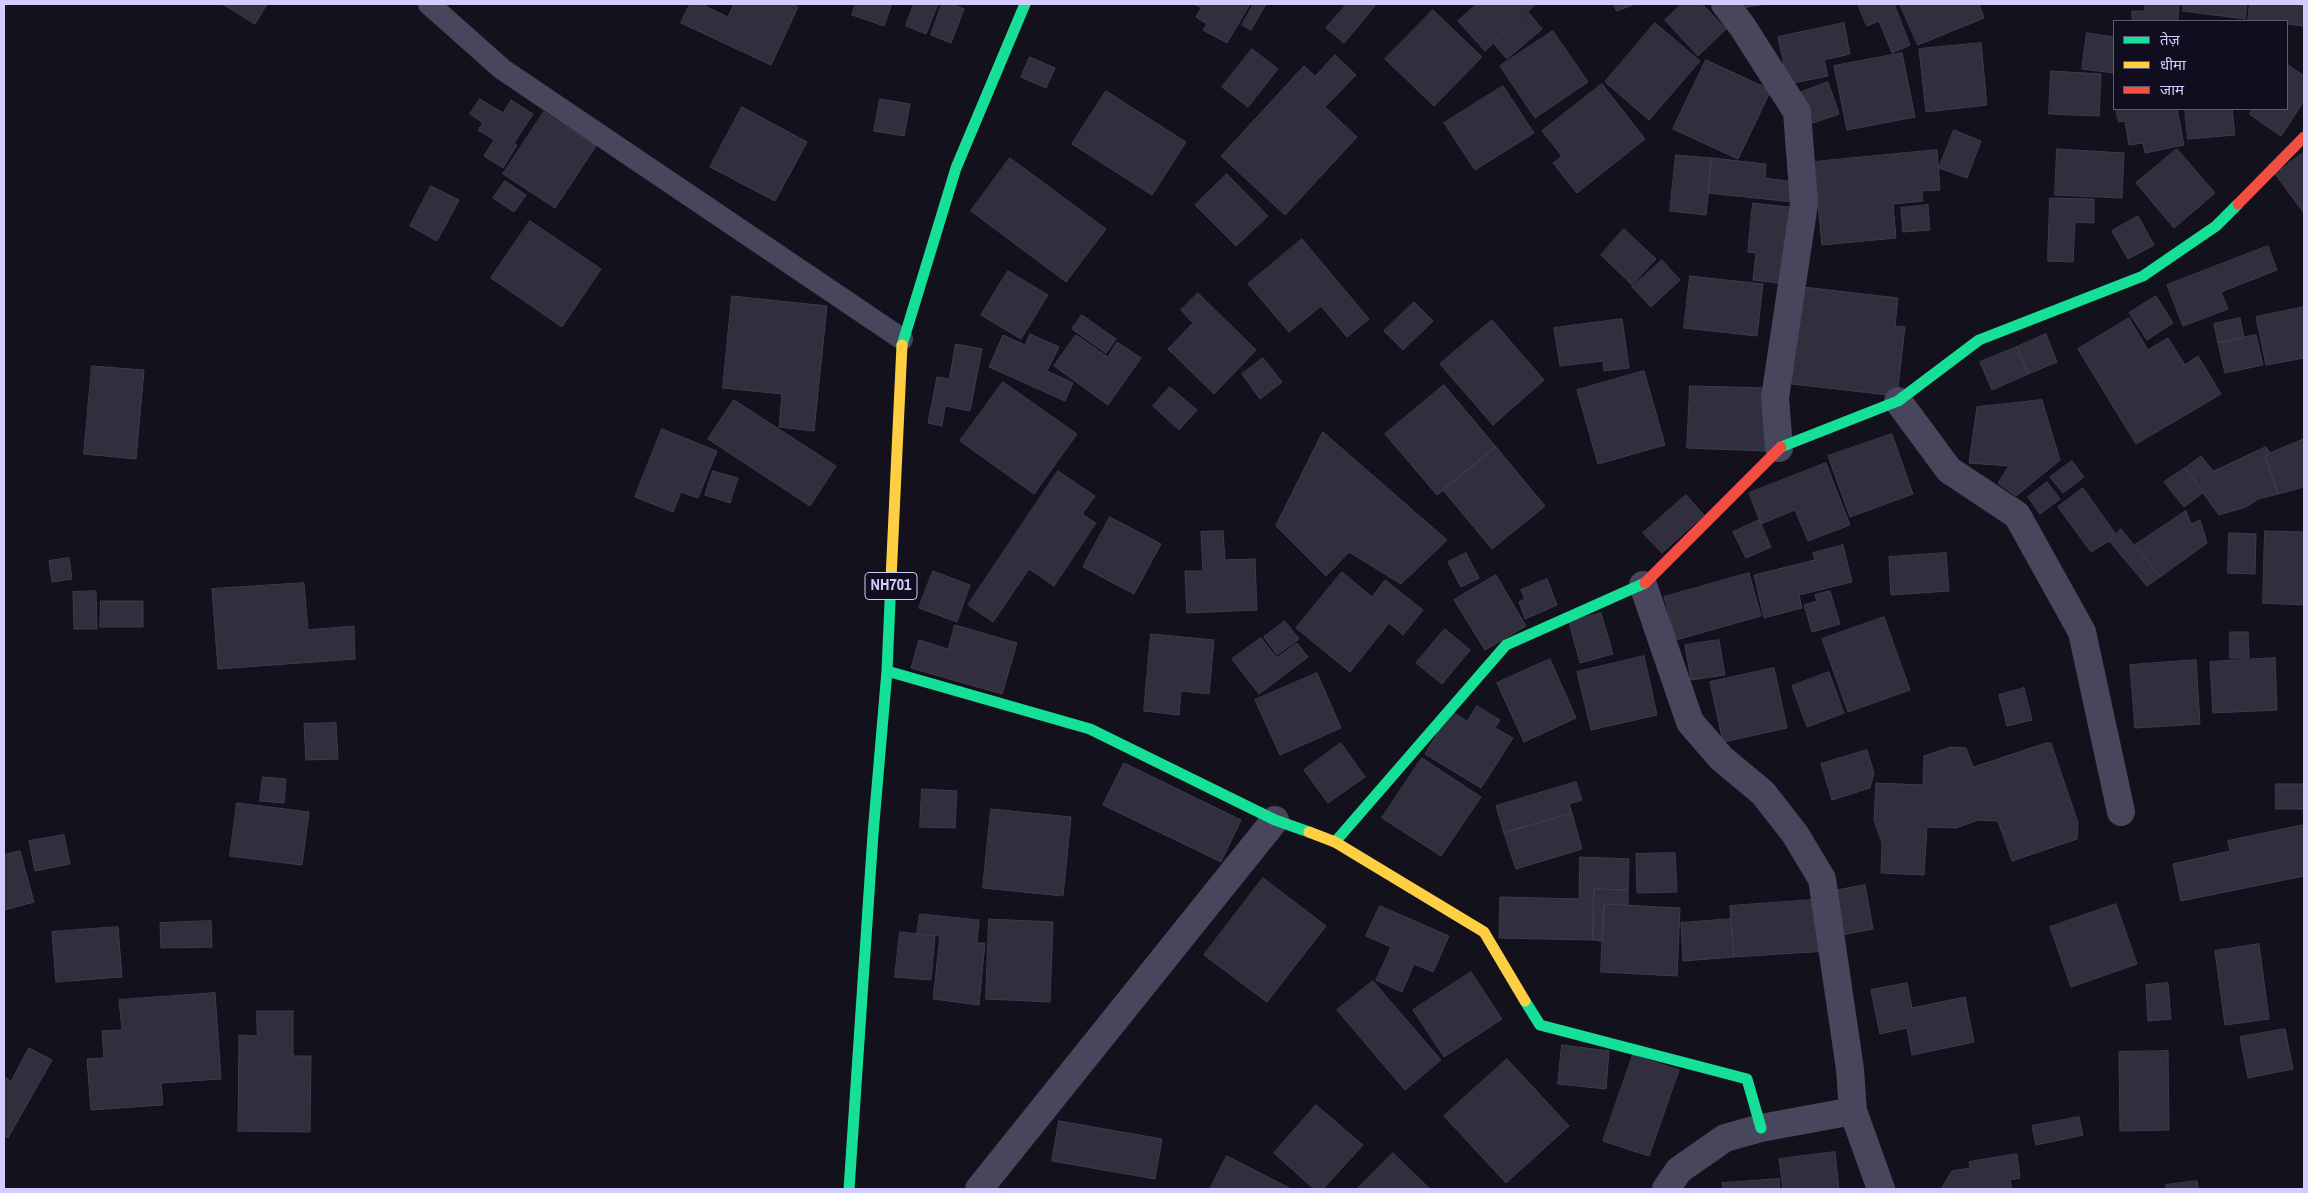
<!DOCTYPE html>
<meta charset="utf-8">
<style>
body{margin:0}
#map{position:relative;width:2308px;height:1193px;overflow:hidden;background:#13111b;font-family:"Archivo Narrow","Noto Sans Devanagari",sans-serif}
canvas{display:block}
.frame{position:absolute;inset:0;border:5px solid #d2ccfe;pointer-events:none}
.legend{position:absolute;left:2113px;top:20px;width:175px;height:90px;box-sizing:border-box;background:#100d1f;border:1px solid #5e5978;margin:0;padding:6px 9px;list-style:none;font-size:15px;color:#d2ccfe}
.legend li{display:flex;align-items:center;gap:10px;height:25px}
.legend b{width:25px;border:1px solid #5e5978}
</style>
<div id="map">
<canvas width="2308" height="1193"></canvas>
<div class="frame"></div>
<ul class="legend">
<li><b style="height:6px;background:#16e098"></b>तेज़</li>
<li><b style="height:6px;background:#ffcf43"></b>धीमा</li>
<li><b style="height:6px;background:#f24e42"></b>जाम</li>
</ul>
</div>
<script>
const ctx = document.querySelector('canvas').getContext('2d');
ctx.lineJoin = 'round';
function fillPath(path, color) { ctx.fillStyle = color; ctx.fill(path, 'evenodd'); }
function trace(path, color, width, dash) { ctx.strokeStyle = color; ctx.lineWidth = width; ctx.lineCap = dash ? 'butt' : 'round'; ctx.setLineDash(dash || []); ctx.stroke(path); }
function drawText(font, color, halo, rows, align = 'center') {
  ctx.font = font + ' "Archivo Narrow",sans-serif'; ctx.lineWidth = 5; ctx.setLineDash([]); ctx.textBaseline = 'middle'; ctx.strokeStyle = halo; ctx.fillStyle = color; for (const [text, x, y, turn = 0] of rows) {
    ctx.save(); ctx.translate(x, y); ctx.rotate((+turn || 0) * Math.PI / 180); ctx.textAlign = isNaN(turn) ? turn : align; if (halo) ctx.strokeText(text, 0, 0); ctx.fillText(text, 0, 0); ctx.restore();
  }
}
const building = new Path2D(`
 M223 4H267L255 24Z
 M690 4H701L728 17 734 4H791L798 7 771 65 681 23Z
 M856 4H885L891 6 884 26 852 15Z
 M914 4H938L926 34 906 26Z
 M942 4H951L964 9 951 43 931 35Z
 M1194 4H1250L1227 43 1203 30 1207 24 1196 17 1201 8Z
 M1254 4H1266L1251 30 1242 25Z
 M1347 4H1373L1375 6 1344 43 1326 28Z
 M1477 4H1536L1485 51 1458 21Z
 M1614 4H1635L1617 11Z
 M1682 4H1702L1726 29 1698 56 1665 20Z
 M1741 4H1766L1742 8Z
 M1858 4H1894L1910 45 1892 53 1879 21 1867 26Z
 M1900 4H1979L1984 18 1918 45Z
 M2145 4H2179L2178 21H2132V11H2145Z
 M2184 4H2247L2245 19 2183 11Z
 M2250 4H2304V26L2287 24V21L2248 20Z
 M1433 10 1482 57 1434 106 1385 59Z
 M1529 13 1542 29 1507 59 1494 44Z
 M1655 23 1700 61 1649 120 1605 82Z
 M1844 23 1850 54 1824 60 1828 76 1788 84 1778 37Z
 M1553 31 1588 82 1535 118 1500 66Z
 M2087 33 2114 37V73L2082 69Z
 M1981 43 1987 105 1926 112 1919 49Z
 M1252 49 1278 69 1248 107 1222 87Z
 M1902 53 1915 117 1847 130 1834 66Z
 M1335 55 1356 75 1325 107 1357 137 1285 215 1221 156 1304 66 1315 76Z
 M1030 57 1055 68 1046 88 1021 77Z
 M1706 60 1771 90 1738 159 1673 129Z
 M2287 64 2304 76V101L2281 136 2249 114 2253 109H2287Z
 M2051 71 2101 74 2099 116 2049 114Z
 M1828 82 1839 114 1807 125 1796 94Z
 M1602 84 1645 139 1577 193 1553 163 1562 156 1542 131Z
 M1503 86 1534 133 1475 170 1444 123Z
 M1106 91 1186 142 1152 195 1072 144Z
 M480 99 503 113 511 100 533 114 514 143 517 145 503 168 484 156 494 140 478 130 483 123 470 114Z
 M880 99 910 104 904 136 874 131Z
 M742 107 807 142 775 201 710 167Z
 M2116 109H2177L2184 145 2145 153 2143 143 2129 145 2125 121 2119 122Z
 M2185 109H2232L2235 135 2188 139Z
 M544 112 596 146 555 208 503 174Z
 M1954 130 1981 141 1967 178 1939 168Z
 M2057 149 2124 153 2122 198 2055 195Z
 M2177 149 2215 193 2174 228 2136 183Z
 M1937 150 1940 190 1922 191 1923 201 1893 204 1896 238 1822 245 1814 162Z
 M2304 152V213L2275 174Z
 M1676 155 1712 158 1706 215 1670 211Z
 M1010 158 1106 229 1066 282 971 211Z
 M1712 158 1766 164 1765 178 1795 182 1793 202 1708 193Z
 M1227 174 1268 216 1236 246 1195 205Z
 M505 181 526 195 514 212 493 198Z
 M431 186 459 200 437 241 410 226Z
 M2050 198 2094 199V223L2075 222 2073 262 2048 261Z
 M1753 203 1797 208 1788 284 1753 280 1756 253 1748 252Z
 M1928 205 1930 230 1903 232 1901 208Z
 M2138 216 2154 245 2128 259 2112 231Z
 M530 221 601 269 562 327 491 278Z
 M1624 229 1656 259 1632 285 1601 255Z
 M1302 239 1369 319 1347 337 1321 306 1289 332 1248 284Z
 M2268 246 2277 270 2221 292 2228 309 2183 326 2167 285Z
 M1662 260 1680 280 1651 307 1632 287Z
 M1008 271 1048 295 1021 339 981 315Z
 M1690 276 1763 284 1757 336 1684 328Z
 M1803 287 1898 298 1895 326 1905 327 1897 396 1792 384Z
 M1198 293 1256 350 1214 394 1168 349 1193 323 1181 310Z
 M732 296 827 306 814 431 779 427 782 394 723 388Z
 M2156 296 2173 323 2147 340 2129 313Z
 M1414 302 1433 321 1403 350 1384 331Z
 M2304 307V358L2266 365 2256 317Z
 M1082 315 1116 339 1106 353 1072 329Z
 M2129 318 2148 350 2168 338 2185 365 2198 356 2221 394 2136 444 2078 349Z
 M2240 318 2244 338 2218 343 2214 324Z
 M1622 319 1629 368 1604 371 1603 361 1560 366 1554 328Z
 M1492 320 1544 380 1493 425 1440 364Z
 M1030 334 1059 347 1047 371 1073 383 1065 401 989 367 1003 335 1025 345Z
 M2046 334 2057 362 2028 374 2017 347Z
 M1076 335 1108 357 1117 342 1141 358 1108 405 1054 366Z
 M2256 335 2263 365 2225 373 2218 343Z
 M956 344 982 349 970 411 945 406 942 426 928 423 937 377 949 379Z
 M2017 347 2028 374 1992 390 1980 362Z
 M1263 358 1282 382 1260 399 1242 374Z
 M92 366 144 370 136 459 84 454Z
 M1644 371 1665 445 1598 464 1577 390Z
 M1003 382 1077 434 1034 494 960 441Z
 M1444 385 1496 447 1437 495 1385 434Z
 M1690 386 1767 388 1765 451 1687 448Z
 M1170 387 1197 410 1179 430 1153 406Z
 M734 400 836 466 810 506 708 439Z
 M2042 400 2060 460 2016 496 1998 483 2009 466 1969 463 1977 407Z
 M662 429 717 451 698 498 681 492 673 512 635 497Z
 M1323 432 1447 540 1401 584 1349 552 1326 576 1276 526Z
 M1892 434 1913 494 1850 517 1828 456Z
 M2304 439V487L2278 494 2265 457 2270 453Z
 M1496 447 1545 506 1492 549 1443 490Z
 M2266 447 2270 453 2265 457 2278 494 2258 499 2246 507 2219 515 2185 468 2201 456 2213 471Z
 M2072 461 2084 477 2063 493 2050 477Z
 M1826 463 1850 525 1808 541 1795 510 1761 524 1749 493Z
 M2185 468 2204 492 2184 507 2164 482Z
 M713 471 738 478 730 503 705 495Z
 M1058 471 1095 496 1082 514 1096 523 1054 586 1029 569 993 622 968 605Z
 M2047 482 2060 499 2040 514 2028 497Z
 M2083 488 2115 533 2109 541 2091 552 2058 507Z
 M1686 495 1704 515 1662 553 1643 533Z
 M2186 511 2191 524 2200 520 2207 543 2160 577 2135 545Z
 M1110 517 1161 544 1134 594 1083 567Z
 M1759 520 1771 547 1746 558 1733 532Z
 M2121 529 2160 577 2147 586 2109 541Z
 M1223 531 1225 560 1255 559 1257 610 1187 613 1185 571H1203L1201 532Z
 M2265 531 2304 532V605L2263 603Z
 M2229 533 2256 534 2255 574 2228 573Z
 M1843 545 1852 582 1799 595 1802 608 1764 618 1754 575 1815 560 1813 553Z
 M1466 553 1479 578 1461 587 1448 562Z
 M1946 553 1949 591 1891 595 1889 557Z
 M69 558 72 579 52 582 49 561Z
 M933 571 970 585 957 622 919 608Z
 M1342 572 1372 597 1385 580 1423 610 1403 635 1389 623 1350 672 1296 628Z
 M1749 573 1761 616 1676 640 1664 597Z
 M1496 575 1526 626 1485 650 1454 600Z
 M1547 579 1557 605 1525 619 1519 602 1525 599 1521 590Z
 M304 583 308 630 354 626 355 659 218 669 212 589Z
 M96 591 97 629H74L73 592Z
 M1830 591 1840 624 1812 632 1804 605 1817 601 1815 595Z
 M101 601H143V627H100Z
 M1601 613 1613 654 1580 663 1569 622Z
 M1884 617 1910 690 1848 712 1822 639Z
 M1285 621 1299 639 1277 655 1264 637Z
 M955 625 1017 643 1002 694 911 668 919 640 948 649Z
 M1445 629 1470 650 1442 684 1416 663Z
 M2230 632H2248L2249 658H2230Z
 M1151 634 1214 640 1209 694 1181 691 1179 715 1144 711Z
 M1261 638 1277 658 1297 643 1308 657 1259 694 1232 659Z
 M1719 640 1725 675 1691 680 1685 645Z
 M1644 656 1657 715 1591 730 1577 672Z
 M2275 658 2277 710 2213 713 2210 662Z
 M1550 659 1576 718 1524 742 1497 683Z
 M2196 660 2200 724 2135 728 2130 665Z
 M1774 668 1787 728 1723 742 1710 682Z
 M1829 672 1844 713 1807 727 1792 686Z
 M1317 673 1341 728 1280 755 1255 700Z
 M2024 688 2032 720 2007 726 1999 695Z
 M1477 706 1500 720 1495 728 1513 738 1481 788 1425 754 1451 711 1467 721Z
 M336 723 338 759 306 760 304 724Z
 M1341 743 1365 777 1328 803 1304 770Z
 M2046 743H2051L2078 823 2077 839 2012 861 1998 821 1978 820 1956 828 1927 827 1924 875 1881 873 1882 843 1874 820 1876 783 1923 785 1924 756 1951 747 1966 748 1973 767Z
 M1867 750 1874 773 1870 788 1832 800 1821 764Z
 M1422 758 1481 797 1441 856 1382 818Z
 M1124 763 1241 820 1221 862 1103 805Z
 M263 777 286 779 284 803 260 801Z
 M1576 782 1582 800 1569 804 1572 813 1504 833 1496 806Z
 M2276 784H2304V809H2276Z
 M922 789 957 791 955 828 920 827Z
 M237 803 309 812 302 865 230 856Z
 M991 809 1071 817 1063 896 983 888Z
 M1572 813 1582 849 1516 869 1504 833Z
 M2304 825V876L2181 901 2173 864 2230 851 2228 841Z
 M64 835 70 864 35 871 29 841Z
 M20 851 34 902 4 910V855Z
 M1675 853 1677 892 1637 893 1636 854Z
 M1580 857 1629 859 1628 890 1594 889 1593 940 1499 938 1500 897 1579 899Z
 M1263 878 1326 926 1267 1002 1204 955Z
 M1865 885 1873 929 1842 935 1834 891Z
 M1594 889 1628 890V905L1604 904 1603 941 1593 940Z
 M1825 899 1828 951 1734 957 1730 906Z
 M1604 904 1680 908 1677 976 1601 972Z
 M2116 904 2137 964 2071 987 2050 927Z
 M1380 906 1449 936 1433 972 1414 964 1402 992 1376 980 1391 947 1366 936Z
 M920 914 979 920 977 943H985L979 1005 933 999 940 936 917 934Z
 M989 919 1053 922 1050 1002 986 999Z
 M1731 919 1734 957 1683 961 1681 923Z
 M211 921 212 947 161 948 160 923Z
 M118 927 122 977 56 982 52 932Z
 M900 932 935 936 931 980 895 977Z
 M2259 944 2269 1019 2225 1025 2215 951Z
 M1471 972 1502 1019 1444 1057 1413 1010Z
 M1373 981 1441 1060 1405 1090 1337 1010Z
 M1907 983 1912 1008 1965 997 1974 1042 1912 1055 1907 1028 1880 1034 1871 990Z
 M2168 983 2171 1019 2148 1021 2146 985Z
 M215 993 221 1079 161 1083 163 1105 91 1110 87 1059 104 1058 102 1031 122 1030 119 1000Z
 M257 1011H293V1056H311L310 1132 238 1131 239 1035 257 1036Z
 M2285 1029 2293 1069 2248 1078 2240 1037Z
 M1562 1045 1609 1051 1606 1089 1558 1084Z
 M29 1048 52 1060 8 1138 4 1136V1077L11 1081Z
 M2168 1051 2169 1130 2120 1131 2119 1052Z
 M1633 1055 1679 1070 1649 1156 1603 1141Z
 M1507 1059 1569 1126 1506 1183 1444 1116Z
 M1316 1105 1363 1145 1323 1189H1314L1274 1153Z
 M2079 1117 2083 1135 2036 1145 2032 1126Z
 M1059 1121 1162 1139 1155 1179 1052 1161Z
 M1835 1152 1839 1189H1783L1779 1159Z
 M1393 1153 1430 1189H1357Z
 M2017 1154 2020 1178 2010 1180 2012 1189H1941L1952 1171 1970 1168 1969 1162Z
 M1227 1156 1291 1189H1210Z
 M1779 1179 1780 1189H1723L1722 1183Z
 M2197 1181 2198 1189H2166V1185Z`);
fillPath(building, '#312e3d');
trace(building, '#3e3b4f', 1);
trace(new Path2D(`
 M429 4 502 69 902 339`), '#47465c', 22);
trace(new Path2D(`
 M1725 4 1742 26 1797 112 1804 204 1775 398 1779 448
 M1898 401 1949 470 2017 515 2082 632 2121 812
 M1643 585 1690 722 1721 758 1763 793 1795 834 1822 879 1850 1069 1853 1111 1881 1189
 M979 1189 1275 820
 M1666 1189 1679 1170 1725 1138 1761 1128 1853 1111`), '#47465c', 28);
trace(new Path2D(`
 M902 345 956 168 1025 4
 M1781 447 1898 401 1979 340 2143 276 2216 226 2238 204
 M887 671 1090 729 1275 820 1309 832
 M1335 842 1506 645 1645 583
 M1525 1001 1540 1025 1747 1079 1761 1128
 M849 1189 873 834 887 671 891 579`), '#16e098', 11);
trace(new Path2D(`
 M891 579 902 345
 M1309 832 1335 842 1484 932 1525 1001`), '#ffcf43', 11);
trace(new Path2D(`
 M2238 204 2304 137
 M1645 583 1781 447`), '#f24e42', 11);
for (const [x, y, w] of [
 [891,586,52]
]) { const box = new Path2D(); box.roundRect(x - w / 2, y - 13.5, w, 27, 4); ctx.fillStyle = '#100d1f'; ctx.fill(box); trace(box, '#d2ccfe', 1); }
drawText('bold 16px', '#d2ccfe', null, [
 ["NH701",891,586]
]);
</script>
